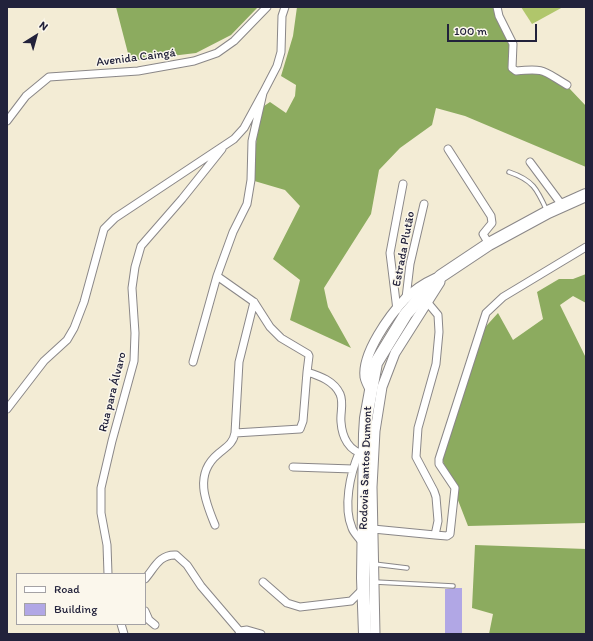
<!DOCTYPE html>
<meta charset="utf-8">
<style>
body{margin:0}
#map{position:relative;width:593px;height:641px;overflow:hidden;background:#f3ecd5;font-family:Itim,sans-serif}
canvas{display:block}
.frame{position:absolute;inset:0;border:8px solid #22223b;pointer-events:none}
.legend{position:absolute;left:16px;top:573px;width:130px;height:52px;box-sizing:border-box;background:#fbf7ec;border:1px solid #a4a2a5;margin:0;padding:5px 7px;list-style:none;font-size:12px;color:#22223b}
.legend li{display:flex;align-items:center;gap:8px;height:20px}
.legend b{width:20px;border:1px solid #a4a2a5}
.north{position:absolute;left:16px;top:16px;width:40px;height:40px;-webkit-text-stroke:3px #fbf7ec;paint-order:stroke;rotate:37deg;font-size:11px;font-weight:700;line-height:16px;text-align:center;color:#22223b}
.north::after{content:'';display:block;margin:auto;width:14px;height:18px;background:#22223b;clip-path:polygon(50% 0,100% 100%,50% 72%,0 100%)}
.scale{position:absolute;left:447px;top:24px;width:90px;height:18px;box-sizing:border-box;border:2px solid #22223b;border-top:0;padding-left:5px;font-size:12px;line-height:14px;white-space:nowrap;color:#22223b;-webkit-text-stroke:3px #fbf7ec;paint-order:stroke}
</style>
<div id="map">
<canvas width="593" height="641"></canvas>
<div class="frame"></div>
<ul class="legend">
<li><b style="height:5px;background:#fff"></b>Road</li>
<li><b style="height:11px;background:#b1a7e5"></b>Building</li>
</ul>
<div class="north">N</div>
<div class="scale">100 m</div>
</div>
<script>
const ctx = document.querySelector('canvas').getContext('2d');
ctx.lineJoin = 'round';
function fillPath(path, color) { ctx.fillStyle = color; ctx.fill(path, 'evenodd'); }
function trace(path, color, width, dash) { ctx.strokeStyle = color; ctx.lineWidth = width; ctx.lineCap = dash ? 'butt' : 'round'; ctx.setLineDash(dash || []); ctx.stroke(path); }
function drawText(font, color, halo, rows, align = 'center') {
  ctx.font = font + ' Itim,sans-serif'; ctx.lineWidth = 3; ctx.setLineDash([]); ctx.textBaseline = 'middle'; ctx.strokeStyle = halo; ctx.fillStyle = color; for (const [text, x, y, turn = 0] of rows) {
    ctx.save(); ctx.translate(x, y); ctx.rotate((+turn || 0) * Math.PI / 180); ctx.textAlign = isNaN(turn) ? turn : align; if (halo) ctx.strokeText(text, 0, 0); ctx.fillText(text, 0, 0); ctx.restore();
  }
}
fillPath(new Path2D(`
 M521 7H563L532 24Z`), '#b0c66b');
fillPath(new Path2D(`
 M116 7H258L231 35 196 53 130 61Z
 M297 7H494L511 46 516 73 541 71 561 85 569 88 586 106V167L465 116 436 108 432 125 400 148 379 170 371 214 324 288 328 307 351 348 290 320 300 280 273 259 300 206 285 190 251 180 261 108 270 102 286 113 295 96 296 85 281 76 293 36Z
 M586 274V303L573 296 560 305 586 358V523L468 526 442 459 479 334 498 313 513 340 543 319 537 292 559 279H573Z
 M475 545 586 549V634H489L493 614 472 608Z`), '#8cab5f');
fillPath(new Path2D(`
 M456 588H462V634H445V589Z`), '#b1a7e5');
const lane = new Path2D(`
 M509 172C533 180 537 189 547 211
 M374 564 407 568
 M375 582 453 586`);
const street = new Path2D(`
 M497 7 499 16 513 44 512 68 516 71C546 68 543 71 567 85
 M7 121 26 96 49 77 138 71 194 61 217 53 234 41 267 7
 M448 149 491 216 492 223 483 234 489 244
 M530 162 562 205
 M217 276 233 232 247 204 251 180 252 141 263 93 277 66 281 52 282 16 285 7
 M406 298 410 264 424 204
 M397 310 390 253 403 184
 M193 362 217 276 254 302 270 327 281 338 308 354 309 356 307 372C320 376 334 381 340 394 344 403 340 413 341 422 342 437 349 452 365 454
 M7 409 44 361 67 340 74 328 84 302 104 229 115 218 234 139 244 128 263 93
 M235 433 239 362 254 302
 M359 453C350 474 343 507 352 528 354 534 360 538 363 544
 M293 467 353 469
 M215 525C205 501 194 474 218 454 226 447 233 444 235 433L300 429 303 421 307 372
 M373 529 435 535 438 521 436 497 434 491 416 457 418 428 436 364 439 332 438 315 428 303
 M435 535 447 536 450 534 455 488 439 464V459L486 313 503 297 586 247
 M108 574 107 545 101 513V488L112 441 134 361 135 333 132 288 135 267 141 246 182 199 222 149
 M145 579C154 569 159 554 176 555L187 565 201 586 242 634
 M263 582 287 603 300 607 351 601 363 589
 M145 611 149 620 155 625
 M121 624 124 634
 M239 634 240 631 247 630 261 634`);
const secondary = new Path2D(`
 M371 391C369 387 366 382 365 377 362 353 390 315 405 299 414 290 425 283 436 278
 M375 634 372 487 375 431 382 387 395 353 440 282`);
const highway = new Path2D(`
 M365 634 363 578 365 434 366 418 376 363 406 314 420 298 441 276 489 244 548 212 586 195`);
trace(lane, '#8a8788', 5.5);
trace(street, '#8a8788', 9);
trace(secondary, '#8a8788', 11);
trace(highway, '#8a8788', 14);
trace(lane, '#fff', 3.5);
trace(street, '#fff', 7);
trace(secondary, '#fff', 9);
trace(highway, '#fff', 12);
drawText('12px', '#22223b', '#fbf7ec', [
 ["Avenida Caingá",136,58,-7],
 ["Estrada Plutão",404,249,-79],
 ["Rua para Álvaro",113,392,-76],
 ["Rodovia Santos Dumont",366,468,-88]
]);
</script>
